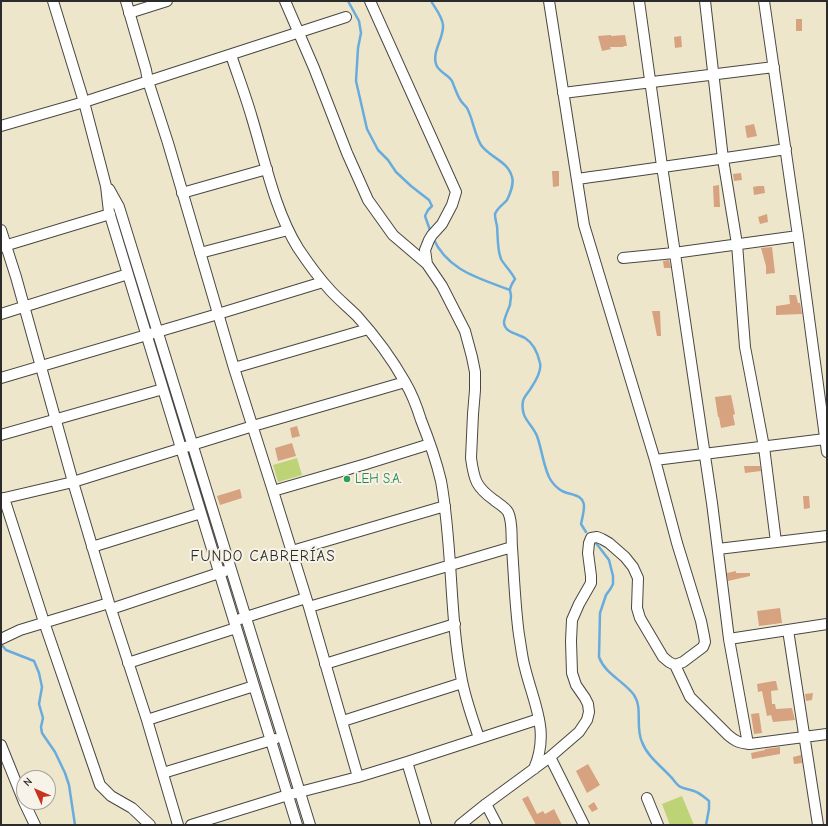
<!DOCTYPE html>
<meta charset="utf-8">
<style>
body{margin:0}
#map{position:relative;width:828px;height:826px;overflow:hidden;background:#eee6ca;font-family:"Comic Neue",sans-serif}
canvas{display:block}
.frame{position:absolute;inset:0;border:2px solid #2b2b2b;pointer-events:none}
.north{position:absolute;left:16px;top:770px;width:40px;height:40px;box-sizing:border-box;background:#f7f3e8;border:1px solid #a5a39c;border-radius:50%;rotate:315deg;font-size:11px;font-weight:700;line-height:16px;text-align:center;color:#2b2b2b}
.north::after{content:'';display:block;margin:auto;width:14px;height:18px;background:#c8321e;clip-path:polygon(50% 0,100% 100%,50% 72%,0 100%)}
</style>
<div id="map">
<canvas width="828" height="826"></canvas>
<div class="frame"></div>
<div class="north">N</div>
</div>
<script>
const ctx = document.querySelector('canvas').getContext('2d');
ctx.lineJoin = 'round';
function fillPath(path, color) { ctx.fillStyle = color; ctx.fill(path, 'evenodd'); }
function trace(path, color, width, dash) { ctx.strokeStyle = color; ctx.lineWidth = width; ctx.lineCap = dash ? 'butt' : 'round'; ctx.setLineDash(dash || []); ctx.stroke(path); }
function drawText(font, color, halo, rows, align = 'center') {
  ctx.font = font + ' "Comic Neue",sans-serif'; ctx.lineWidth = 4; ctx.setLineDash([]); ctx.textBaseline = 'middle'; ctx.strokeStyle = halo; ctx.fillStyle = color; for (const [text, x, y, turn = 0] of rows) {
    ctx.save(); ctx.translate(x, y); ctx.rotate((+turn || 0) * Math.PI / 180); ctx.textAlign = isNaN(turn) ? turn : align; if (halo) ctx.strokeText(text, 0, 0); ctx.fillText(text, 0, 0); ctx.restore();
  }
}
fillPath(new Path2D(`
 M297 458 302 475 278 482 273 465Z
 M682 796 694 825H670L662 804Z`), '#bed376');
trace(new Path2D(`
 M348 1 359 21 361 33 358 48 356 81 367 129 378 150 388 160 396 172 411 186 429 200 432 206 428 210 425 216 431 233
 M431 1C435 8 442 16 443 25 444 38 432 51 436 64 438 72 448 74 452 81 455 88 457 95 461 101 462 103 465 105 467 108 473 119 474 133 481 145 489 157 508 161 512 177 514 183 510 194 507 200 503 205 497 208 495 214 495 218 496 222 497 226 498 237 497 249 501 259 505 266 511 271 515 279 513 282 510 287 510 290 510 292 511 294 511 296 511 299 510 302 510 305 508 310 504 319 504 322 504 333 519 334 525 338 533 343 538 354 540 363 542 371 535 382 531 388 529 392 524 396 523 401 520 419 532 423 537 436 542 450 543 464 549 477 551 481 555 486 559 489 567 496 583 492 584 506 584 512 582 519 581 524L586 532
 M433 238C448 271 479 278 510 290
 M596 543 609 560 613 576V584L611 588 606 595 600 613 599 657C605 674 624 681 634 695 643 708 635 727 642 742 647 756 661 766 671 777 674 780 676 784 679 786 683 789 689 789 694 791 700 793 704 797 709 801V809L706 825
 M1 644 6 650 34 661 39 673 42 687 39 704 43 718 41 727 42 733 55 752 65 773 69 785 75 825`), '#68acdd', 2.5);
fillPath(new Path2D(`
 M796 19H802V31H796Z
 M611 35V36L625 35 627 46H624L623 47H610L611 49 602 51 598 36Z
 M681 36 682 47 675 48 674 37Z
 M754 124 757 136 747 138 745 126Z
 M552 171H559V186L553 187Z
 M741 173 742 180 734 181 733 174Z
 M719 185 720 207H714L713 186Z
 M758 186H764L765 193 754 195 753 187Z
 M767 214 768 222 760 224 758 217Z
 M772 247 775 273 766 274V266L761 248Z
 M669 260 671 268H664L663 261Z
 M789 295H796L798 303H800L802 314 776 315V306L790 304Z
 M652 311H660L661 336H657Z
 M731 395 735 414 733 415 735 425 721 428 719 417H718L715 397Z
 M297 426 300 436 292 438 290 428Z
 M292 443 296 456 278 461 275 448Z
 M744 466H760L761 471 745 473Z
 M240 489 242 498 220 505 217 496Z
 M803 496H809L810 508 804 509Z
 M736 571V573H750V576L728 581 727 573Z
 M780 608 782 623 759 626 757 611Z
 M774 681H776L778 690 771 691 772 704H775L776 709 792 708 795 720 773 722 771 715 767 716 762 691 758 692 757 684Z
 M813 693 812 700 806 701 805 694Z
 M759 713 762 733 754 734 751 714Z
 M780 747V754L752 759 751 753 765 750V749Z
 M801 755 802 763 794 764 793 757Z
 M588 764 600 785 587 793 576 771Z
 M528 796 537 814 543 811 545 814 554 809 562 825H536L522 799Z
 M594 802 598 809 592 812 588 806Z`), '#d6a27f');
const minor = new Path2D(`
 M53 1 84 102 106 186 109 212 181 448 201 513 254 686 297 825
 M126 1 146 70 148 81 168 143 234 368 273 491 309 607 358 777
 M285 1 314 68 347 153 368 200 393 235 427 264
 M370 1 456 192 452 205 442 224 432 235 429 240 425 250 427 264 442 286 465 331 472 357 475 372V390L473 414 471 458C474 480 476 487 494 500 499 504 505 507 508 512 513 522 511 536 512 547
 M639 1 662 166 712 503 729 639 748 744
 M705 1 723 159 737 244 745 347 764 447 776 542
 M764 1 798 236 827 452
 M129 13 167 1
 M231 55C238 76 246 97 252 118 265 161 275 211 298 248 308 263 318 277 330 290 338 299 348 307 357 316 375 336 392 359 405 382 412 394 417 407 421 420 429 440 436 460 441 481 453 547 449 615 462 681 466 701 473 720 479 738
 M563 93 774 67
 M1 126 84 102 346 17
 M577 179C647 169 716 160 786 149
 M109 189 119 207 310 825
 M182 193 267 169
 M1 230 16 277 73 482 109 603 147 720 178 825
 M1 247 110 214
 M200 253 288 230
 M623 258 674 253 798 236
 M1 314 128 274
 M234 368 368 329
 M1 378 218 314 323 282
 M1 435 163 389
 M655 460 825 439
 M273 491 366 464 430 444
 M4 498 44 622 100 785 111 796 132 808 150 825
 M1 499 73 482 253 426 405 382
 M92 547 201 513
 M718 549 827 536
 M292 551 445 506
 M309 607 512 547C514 576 515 606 519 635 521 646 522 658 525 668 534 705 550 731 534 769
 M111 609 225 571
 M240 619 306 598
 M788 630 818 825
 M1 639 20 630 109 603
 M729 639 827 624
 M128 663 236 628
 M325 664 455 624
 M675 665 690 697 728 735C736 742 740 743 750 744L827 734
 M147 720 254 686
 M343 721 462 683
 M1 745 24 802
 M550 757 584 825
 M407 762 426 825
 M163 773 275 739
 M647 798 658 825
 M24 802 35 825
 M486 804 497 825
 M191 825 288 795 358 777 407 762 539 719
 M460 825 486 804 550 757 579 732 587 720 589 712 588 704 585 698 576 685 572 673 571 641 572 620 579 604 591 583V576L588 553 589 543 591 538 597 537 602 539 609 543 625 557 633 567 638 578 637 608 640 618 663 657 669 662 675 665 683 662 703 647 705 642 704 636 701 621 677 543 655 460 584 225 549 1`);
trace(minor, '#484743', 12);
trace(minor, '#fff', 10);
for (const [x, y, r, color] of [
 [347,479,4,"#2e9e5b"]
]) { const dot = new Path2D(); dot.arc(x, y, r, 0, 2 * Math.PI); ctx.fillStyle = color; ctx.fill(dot); trace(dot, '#f7f3e8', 1.5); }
drawText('13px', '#27864d', '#f7f3e8', [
 ["LEH S.A.",355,479]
], 'left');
ctx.letterSpacing = '1px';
drawText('15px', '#2b2b2b', '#f7f3e8', [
 ["FUNDO CABRERÍAS",263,557]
]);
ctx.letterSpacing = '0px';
</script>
